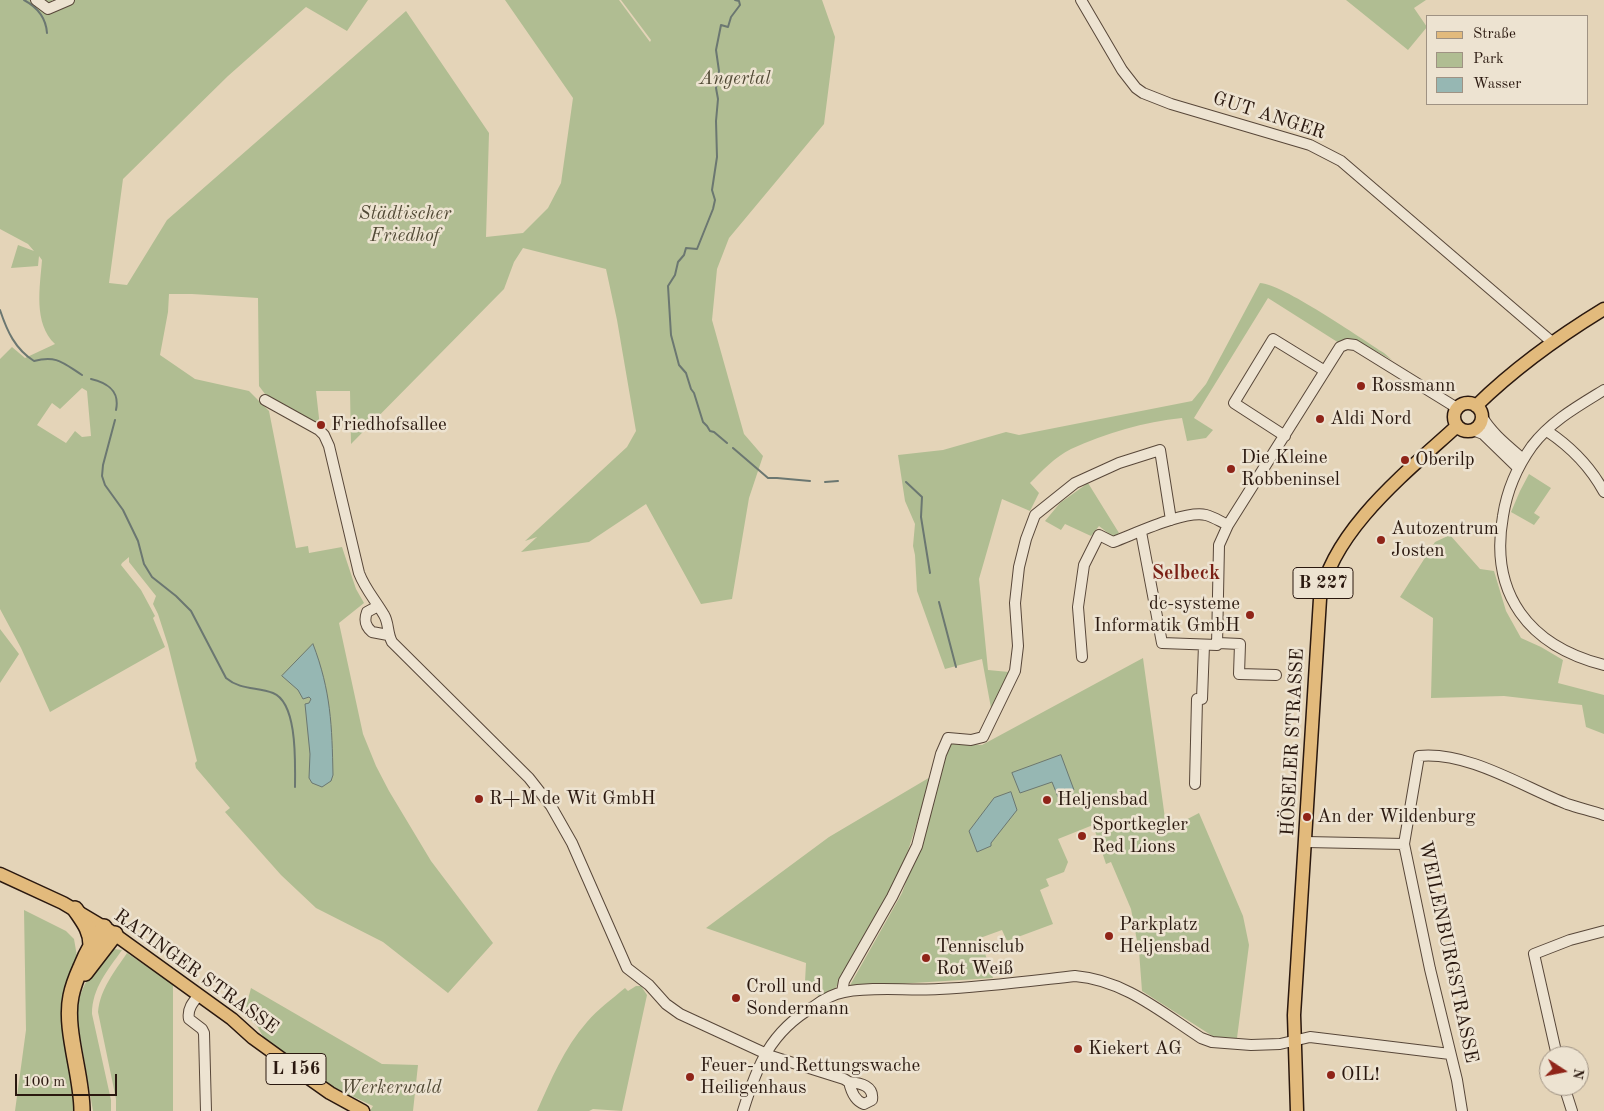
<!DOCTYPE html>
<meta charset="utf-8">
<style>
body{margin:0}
#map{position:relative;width:1604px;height:1111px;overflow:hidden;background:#e4d4b8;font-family:"Old Standard TT",serif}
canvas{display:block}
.legend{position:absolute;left:1426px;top:15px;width:162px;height:90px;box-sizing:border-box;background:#ede3d1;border:1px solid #9f9283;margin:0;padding:6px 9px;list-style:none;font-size:15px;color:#2a180f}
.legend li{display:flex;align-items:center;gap:10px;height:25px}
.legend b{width:25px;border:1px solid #9f9283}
.north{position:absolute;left:1539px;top:1046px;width:50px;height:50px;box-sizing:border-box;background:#ede3d1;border:1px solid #9f9283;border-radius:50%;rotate:101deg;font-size:14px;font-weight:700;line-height:20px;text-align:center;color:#2a180f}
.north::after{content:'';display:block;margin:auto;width:18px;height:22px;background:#8f2418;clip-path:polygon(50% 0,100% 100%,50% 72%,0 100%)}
.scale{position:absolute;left:15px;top:1074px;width:102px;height:22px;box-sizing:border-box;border:2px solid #2a180f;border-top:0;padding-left:6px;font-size:15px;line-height:18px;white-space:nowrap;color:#2a180f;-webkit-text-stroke:4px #ede3d1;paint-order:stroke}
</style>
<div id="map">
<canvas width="1604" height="1111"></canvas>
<ul class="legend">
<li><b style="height:6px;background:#e2ba7c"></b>Straße</li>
<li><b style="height:14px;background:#b0bd92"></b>Park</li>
<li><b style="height:14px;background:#96b7b3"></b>Wasser</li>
</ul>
<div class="north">N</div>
<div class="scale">100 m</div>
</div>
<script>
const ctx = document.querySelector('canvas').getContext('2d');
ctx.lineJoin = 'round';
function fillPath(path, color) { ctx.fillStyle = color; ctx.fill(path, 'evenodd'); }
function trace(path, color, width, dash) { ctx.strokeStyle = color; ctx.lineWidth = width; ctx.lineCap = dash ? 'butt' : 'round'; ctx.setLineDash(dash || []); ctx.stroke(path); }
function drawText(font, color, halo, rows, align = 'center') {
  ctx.font = font + ' "Old Standard TT",serif'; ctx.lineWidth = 5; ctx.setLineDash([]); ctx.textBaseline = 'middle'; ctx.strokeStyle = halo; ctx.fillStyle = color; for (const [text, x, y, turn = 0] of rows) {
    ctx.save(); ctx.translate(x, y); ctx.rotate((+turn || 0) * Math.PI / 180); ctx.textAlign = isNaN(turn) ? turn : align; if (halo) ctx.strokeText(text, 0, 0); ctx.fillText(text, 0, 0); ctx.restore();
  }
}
fillPath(new Path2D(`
 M0 0H52L56 8 74 0H368L347 31 306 7 228 76 123 179 109 283 127 285 167 220 406 11 489 133 486 237 523 233 548 208 561 183 573 98 505 0H619L650 42 651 40 621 0H822L835 37 824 124 729 238 717 269 712 320 744 434 763 456 749 498 732 599 701 604 646 504 589 542 521 552 537 537 525 541 627 447 636 431 617 320 606 269 523 248 514 262 504 289 351 444 350 391H316L320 427 265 394 259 386 258 298 192 294H169L168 312 160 355 195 379 249 391 269 411 296 548 308 546 309 553 342 547 356 589 364 603 339 623 363 734 376 766 389 791 431 861 493 943 448 993 383 942 316 908 281 875 225 812 230 808 196 768 195 763 197 761 168 645 158 614 153 604 156 596 129 562V557L122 563 121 565 141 590 155 616 153 618 165 647 50 712 21 648 0 609V359L12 347 25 358 55 344C33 323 40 287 42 260L39 256 38 266 11 268 18 245 34 251 28 244 0 229ZM82 388 87 391 91 436 82 437 75 431 66 443 37 425 52 403 60 409Z
 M1346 0H1426L1414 8 1427 27 1408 50Z
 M1260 283C1281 283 1362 339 1384 353L1392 360 1354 339H1347L1339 343 1268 298 1194 418 1213 430 1206 438 1187 441 1182 418C1144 422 1106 433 1071 449 1055 457 1042 471 1030 483L1039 493 1030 511 1002 499 979 579 988 670 1009 672 991 708 982 659 945 669 917 591 915 555 913 546 915 524 905 501 898 455 943 450 1006 432 1019 435 1192 401 1206 384Z
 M1529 474 1551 488 1534 513 1540 517 1534 525 1511 512 1520 491Z
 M1088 483 1119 533 1113 537 1099 526 1091 536 1065 524 1061 530 1045 521 1060 503Z
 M1450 535 1480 569 1494 571 1506 611 1521 638 1541 647 1563 660 1558 683 1604 695V734L1586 727 1582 705 1504 696 1431 698 1433 618 1400 597 1435 542Z
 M0 629 19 654 0 683Z
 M1143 658 1167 833 1178 824 1199 813 1243 916 1249 945 1237 1038 1214 1037 1142 991 1139 951 1131 909 1111 862 1106 864 1093 825 1058 839 1068 862 1064 872 1046 879 1049 886 1040 890 1053 924 1007 941 1002 930 980 938 993 978 849 987 902 893 921 841 938 774 942 769 950 743 982 745Z
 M932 776 906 857 873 923 835 989 820 997 805 982 806 963 706 928 829 837Z
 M24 910 66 931 74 939 78 962 68 991 78 1111H15L26 1030Z
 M114 949 122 950C108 970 92 988 92 1014L111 1100V1111H93L77 1018C77 996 84 983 97 966 102 960 107 953 114 949Z
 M127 953 173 984V1111H116V1099L98 1012C100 989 115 971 127 953Z
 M636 986H641L647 995 622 1111 593 1109 589 1111H537C551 1080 564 1048 587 1022 598 1009 612 999 625 988L628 991Z
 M251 988 382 1064 418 1065 413 1111H370L373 1106 316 1079 265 1040 257 1026 244 1014Z`), '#b0bd92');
const water = new Path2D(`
 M313 644C331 691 332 726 333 775L331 781 322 787 312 783 309 778 310 754 305 704 309 703 311 699 309 697 303 699 298 690 282 676Z
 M1061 755 1074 790 1058 797 1052 782 1020 793 1012 773Z
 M1011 792 1017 810 991 843V846L977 852 969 831 994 798Z`);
fillPath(water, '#96b7b3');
trace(water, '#6b7771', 1);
trace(new Path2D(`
 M24 0C37 7 46 18 47 33
 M0 310C7 331 15 349 34 361 57 355 63 363 82 375
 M91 379C108 383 120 391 116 410
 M115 420 103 465 102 476 105 485 123 510 138 541 144 564 152 577 176 596 191 611 226 678C240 690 257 687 273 693 298 703 295 764 295 787
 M727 443 714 432 710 431 707 426 703 422 694 393 691 389 686 373 679 365 671 335 668 286 675 275 678 262 684 255 686 248 697 249 713 209 715 200 712 190 717 157 716 121 718 99 716 88 719 71 716 50 721 25 728 27 731 17 740 5 739 1 735 0
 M733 448 768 478H777L810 481
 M825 482 838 481
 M906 482 922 497 921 517 930 573
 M939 602 956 667`), '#6b7771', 2);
const minor = new Path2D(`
 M36 0 48 9 69 0
 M1081 0 1122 70 1136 88 1143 93 1171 104 1310 145 1341 161 1552 342
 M1604 390C1578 406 1551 421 1532 446 1517 467 1507 490 1503 516 1489 594 1529 646 1604 665
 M265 400 319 430 324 435 329 446 359 573C365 589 376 601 384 615 389 623 387 633 392 642L529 778 551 806 572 843 627 968 649 985 666 1004 680 1014 771 1056 844 1079 849 1082
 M1481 415C1491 433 1508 446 1523 459
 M1473 430 1483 434 1518 468
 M1547 431C1571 447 1590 466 1604 492
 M1285 436 1234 403 1273 339 1325 371
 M1141 532 1162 643 1217 645 1219 545 1228 525 1340 347 1347 344 1355 345 1457 408
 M378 606 367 612C364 620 365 626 372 632L388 635
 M1218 643 1240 644 1239 674 1276 675
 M1082 657 1078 607 1084 565 1099 535 1113 542C1135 534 1184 510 1206 515 1214 517 1221 522 1228 525
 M1195 784 1197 699H1202L1204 645
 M1306 842 1404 844
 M842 992 844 981 892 897 917 846 941 754 948 738 971 740 983 737 1015 671 1018 646 1015 603 1019 567 1026 539 1035 515 1075 483 1119 463 1160 450 1171 520
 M199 995C193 1002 187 1009 189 1019L202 1029 204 1033 206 1111
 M1557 1056 1534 954 1570 940 1604 931
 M849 1082C861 1083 874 1086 872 1100L864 1104C855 1101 851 1091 849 1082Z
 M1564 1086 1572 1111
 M743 1111C757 1066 770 1032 813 1007 821 1001 833 994 844 992 875 986 908 991 939 989 984 987 1030 981 1075 976 1124 980 1161 1012 1201 1038L1212 1042 1251 1045 1280 1044 1310 1037 1450 1054
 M1462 1111 1457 1080 1430 969 1404 844 1419 756C1468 751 1523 787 1567 804 1579 808 1592 811 1604 815`);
const major = new Path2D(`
 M1454 417a14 14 0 1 1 28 0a14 14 0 1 1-28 0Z
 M1476 406C1515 368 1558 337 1604 309
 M0 874 63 903 110 931 232 1019 253 1038 300 1072 330 1093 363 1111
 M1297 1111 1294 1015 1320 599C1332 530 1408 471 1457 426`);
const highway = new Path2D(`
 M75 909C83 921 91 930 91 945
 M85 973 115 934
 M82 1111C82 1075 64 1029 71 996 73 986 77 976 81 967 87 952 94 939 104 927`);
trace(minor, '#584739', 12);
trace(major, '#2a180f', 15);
trace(highway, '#2a180f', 18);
trace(minor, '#ede3d1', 10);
trace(major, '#e2ba7c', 12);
trace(highway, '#e2ba7c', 15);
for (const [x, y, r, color] of [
 [1361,386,5,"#8f2418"],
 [1320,419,5,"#8f2418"],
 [321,425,5,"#8f2418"],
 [1405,460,5,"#8f2418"],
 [1231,469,5,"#8f2418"],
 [1381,540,5,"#8f2418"],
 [1250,615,5,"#8f2418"],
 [479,799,5,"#8f2418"],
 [1047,800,5,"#8f2418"],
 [1307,817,5,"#8f2418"],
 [1082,836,5,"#8f2418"],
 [1109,936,5,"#8f2418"],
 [926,958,5,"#8f2418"],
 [736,998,5,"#8f2418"],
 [1078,1049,5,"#8f2418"],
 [1331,1075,5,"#8f2418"],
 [690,1077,5,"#8f2418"]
]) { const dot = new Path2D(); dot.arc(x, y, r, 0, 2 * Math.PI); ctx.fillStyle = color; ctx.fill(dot); trace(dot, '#ede3d1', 2); }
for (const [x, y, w] of [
 [1323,583,60],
 [296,1069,60]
]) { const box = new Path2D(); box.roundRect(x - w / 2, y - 15.5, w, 31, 4); ctx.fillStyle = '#ede3d1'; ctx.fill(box); trace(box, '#2a180f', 1); }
drawText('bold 18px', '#2a180f', null, [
 ["B 227",1323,583],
 ["L 156",296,1069]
]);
drawText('italic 19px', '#524a36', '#ede3d1', [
 ["Angertal",735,79],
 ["Städtischer",405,214],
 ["Friedhof",405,236],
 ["Werkerwald",391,1088]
]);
drawText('19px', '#2a180f', '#ede3d1', [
 ["GUT ANGER",1269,116,18],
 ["HÖSELER STRASSE",1293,742,-87],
 ["WEILENBURGSTRASSE",1448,952,78],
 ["RATINGER STRASSE",196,972,36]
]);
drawText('19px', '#2a180f', '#ede3d1', [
 ["Rossmann",1371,386],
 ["Aldi Nord",1330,419],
 ["Friedhofsallee",331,425],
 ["Die Kleine",1241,458],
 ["Robbeninsel",1241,480],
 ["Oberilp",1415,460],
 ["Autozentrum",1391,529],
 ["Josten",1391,551],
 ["dc-systeme",1240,604,"right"],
 ["Informatik GmbH",1240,626,"right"],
 ["R+M de Wit GmbH",489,799],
 ["Heljensbad",1057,800],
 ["An der Wildenburg",1317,817],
 ["Sportkegler",1092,825],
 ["Red Lions",1092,847],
 ["Parkplatz",1119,925],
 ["Heljensbad",1119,947],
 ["Tennisclub",936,947],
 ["Rot Weiß",936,969],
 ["Croll und",746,987],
 ["Sondermann",746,1009],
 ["Kiekert AG",1088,1049],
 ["Feuer- und Rettungswache",700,1066],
 ["Heiligenhaus",700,1088],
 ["OIL!",1341,1075]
], 'left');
drawText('bold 20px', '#7a1f14', '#ede3d1', [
 ["Selbeck",1186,574]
]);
</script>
